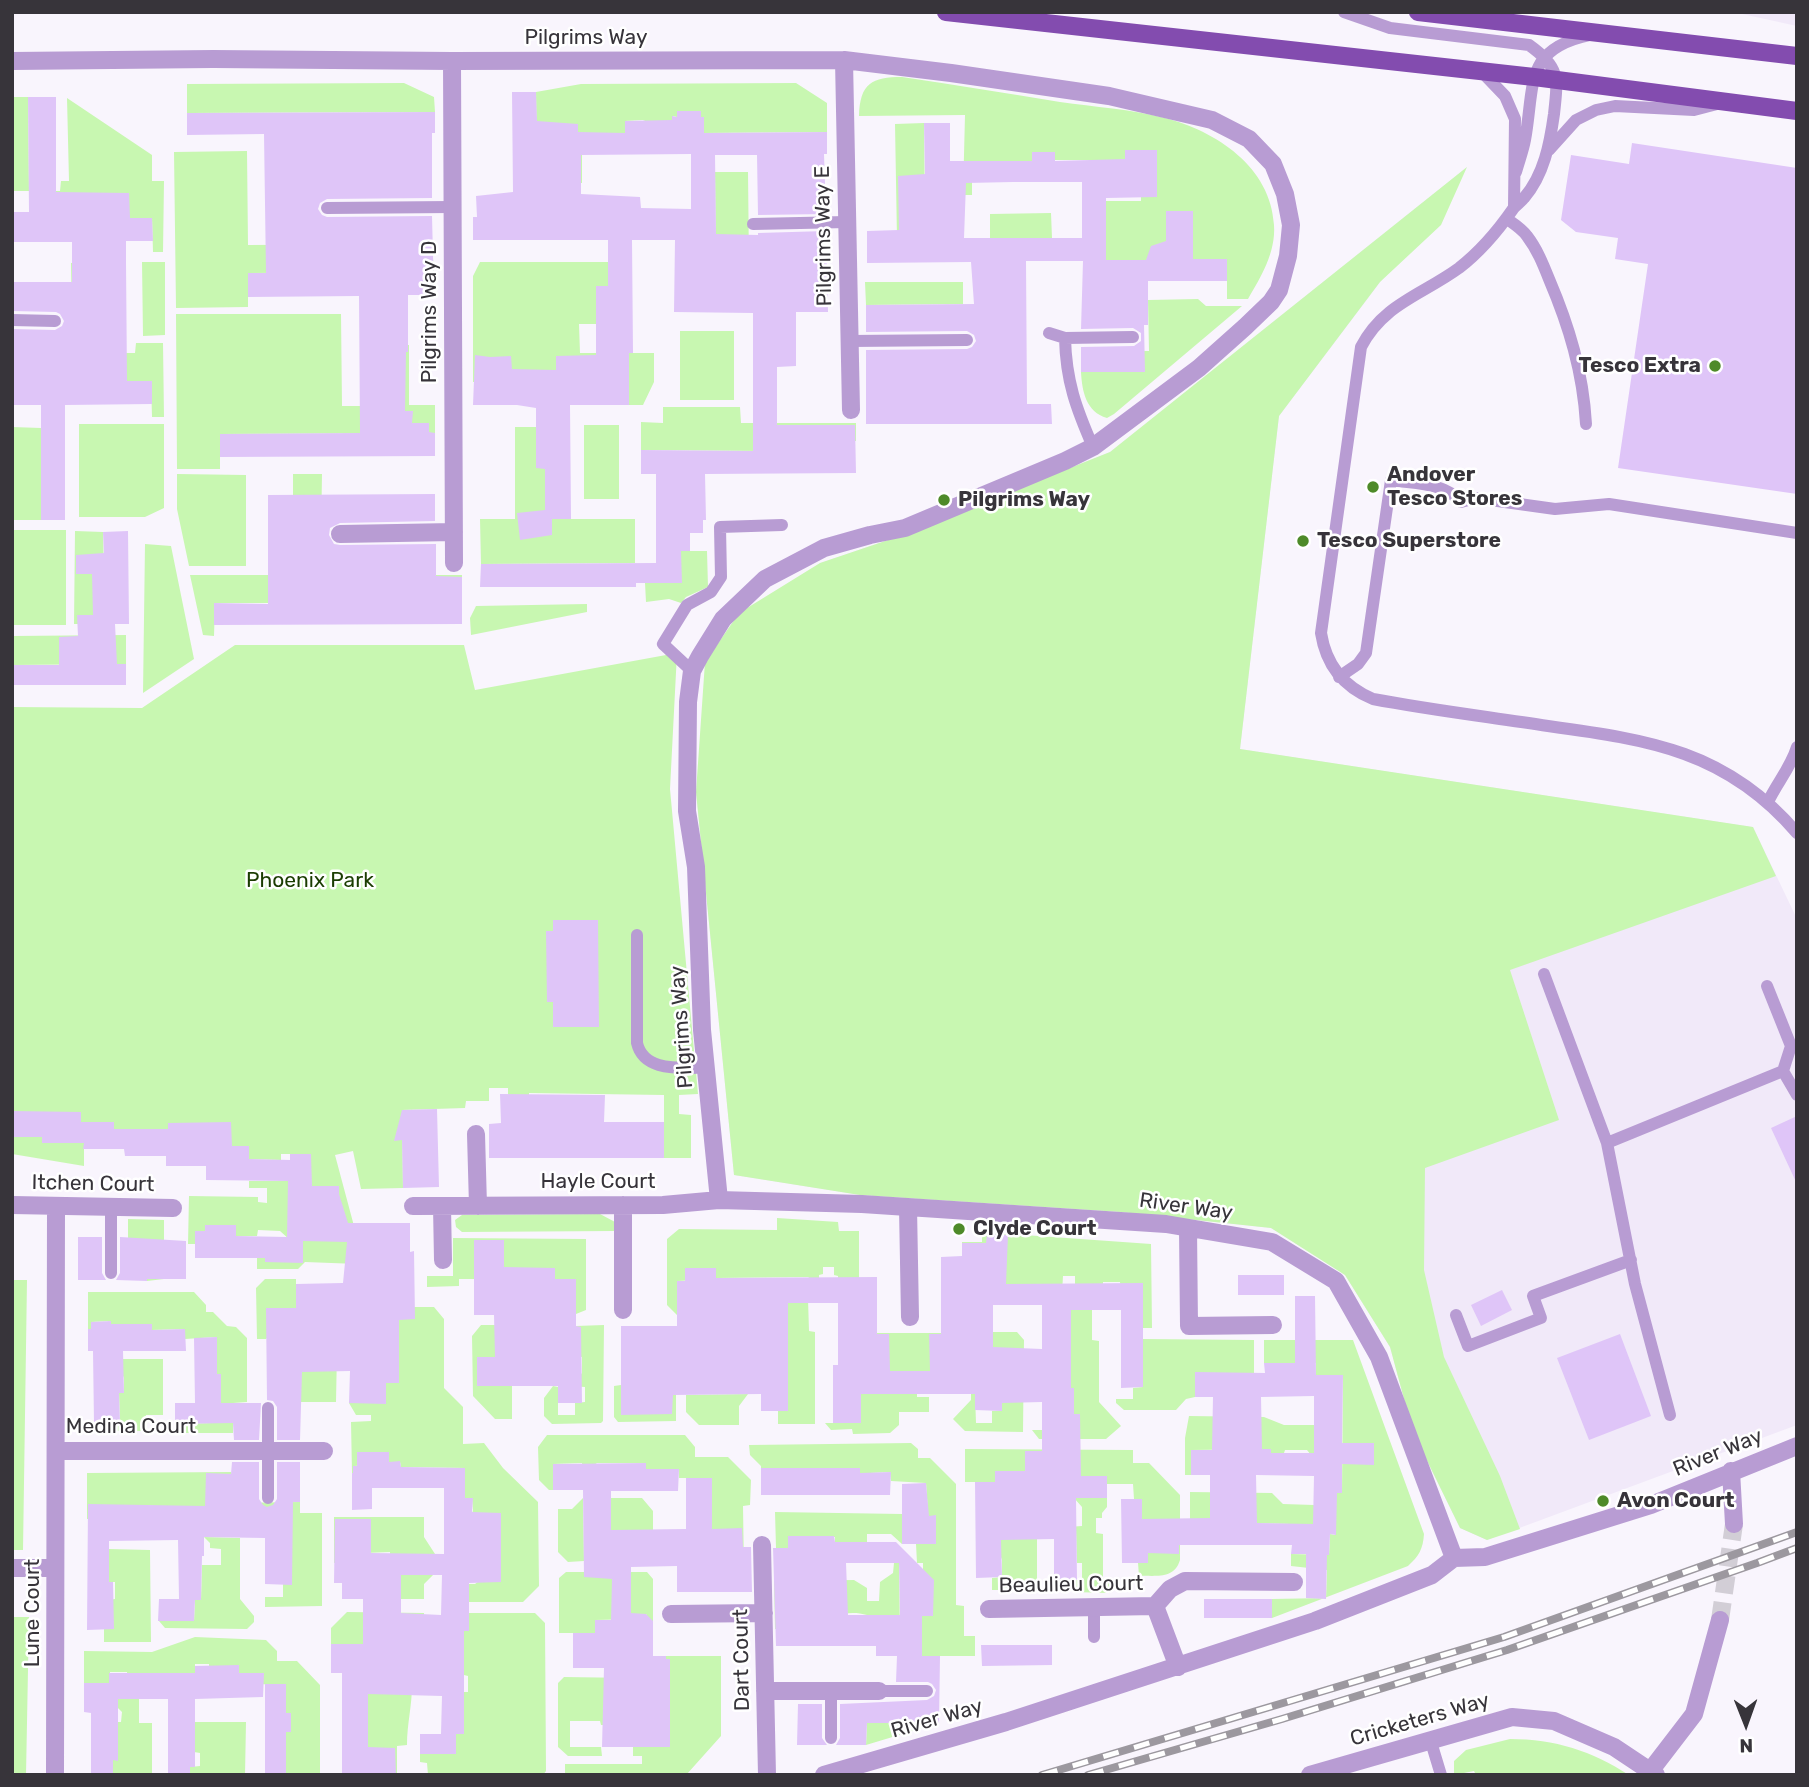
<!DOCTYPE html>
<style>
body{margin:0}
#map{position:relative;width:1809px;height:1787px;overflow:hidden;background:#f9f5fd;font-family:Rubik,sans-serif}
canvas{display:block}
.frame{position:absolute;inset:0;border:14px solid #37343a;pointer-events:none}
.north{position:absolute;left:1711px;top:1689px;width:70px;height:70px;-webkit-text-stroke:5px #fff;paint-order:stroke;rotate:179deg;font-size:19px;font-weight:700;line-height:28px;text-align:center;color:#37343a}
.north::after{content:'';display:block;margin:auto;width:24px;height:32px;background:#37343a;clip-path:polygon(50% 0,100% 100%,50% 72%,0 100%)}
</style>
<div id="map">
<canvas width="1809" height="1787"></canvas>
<div class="frame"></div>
<div class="north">N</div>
</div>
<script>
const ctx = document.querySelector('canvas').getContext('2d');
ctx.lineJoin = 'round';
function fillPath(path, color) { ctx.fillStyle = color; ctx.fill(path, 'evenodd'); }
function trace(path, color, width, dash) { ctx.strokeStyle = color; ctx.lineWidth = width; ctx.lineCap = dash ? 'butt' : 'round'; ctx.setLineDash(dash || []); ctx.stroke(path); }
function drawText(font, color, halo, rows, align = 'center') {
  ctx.font = font + ' Rubik,sans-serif'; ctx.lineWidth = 5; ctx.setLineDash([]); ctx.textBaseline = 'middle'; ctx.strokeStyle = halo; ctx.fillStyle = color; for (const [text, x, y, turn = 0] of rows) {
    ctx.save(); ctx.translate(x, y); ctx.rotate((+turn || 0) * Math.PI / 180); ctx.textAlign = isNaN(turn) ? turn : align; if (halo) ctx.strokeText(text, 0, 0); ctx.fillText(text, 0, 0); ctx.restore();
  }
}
fillPath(new Path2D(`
 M1733 12H1797V26Z
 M1467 167 1279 416 1240 749 1753 827 1797 919V1425L1487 1540 1460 1528 1413 1432 1390 1347 1345 1275 1271 1228 1121 1212 860 1195 734 1175 696 792 820 563 897 537 1110 452Z`), '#f1e9f9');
fillPath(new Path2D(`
 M902 77C955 85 1007 93 1060 102 1094 107 1131 109 1165 118 1216 131 1271 167 1274 225 1276 252 1261 277 1248 299H1227V259L1150 260 1106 293V201H1141V195L1143 197H1157V150H1125V160H1055V152L1032 161H972V195H963L965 115 859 116C860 83 872 77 902 77Z
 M404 83 434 97 435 112 187 113V84Z
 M796 83 827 103V132L704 133V118L701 117V111H678L677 117 673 116 672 133 643 120 625 121V133H582V183H537L536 92 581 84Z
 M12 97H28L29 191H60L61 181H69L67 98 152 155V181H164L163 252H153L152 218 29 219V191H12Z
 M924 123 925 215 897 239 895 124Z
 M247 151 248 245 432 244 434 272 248 273V307L176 308 174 152Z
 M1467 167 1441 225 1380 282 1279 416 1240 749 1753 827 1776 876 1510 970 1559 1120 1425 1168 1424 1270 1444 1357 1500 1476 1520 1529 1487 1540 1460 1528 1413 1432 1390 1347 1345 1275 1271 1228 1121 1212 860 1195 734 1175 696 792 705 662 739 613 820 563 897 537 1110 452Z
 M715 172H748L749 265 827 264 828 288H784L716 265Z
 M1051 213 1052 238H990V214Z
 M102 262 103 353H135L136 343H163L164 417H152L151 381 12 382 72 325 71 263Z
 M142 262H165V335L143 336Z
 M480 262H608V324H579L580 353H654V382L643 405H629V381L564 370H545V382H473V276Z
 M865 282H963V304L866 305Z
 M1198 299 1206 306H1242L1114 414 1107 418C1086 412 1082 391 1081 372H1144V351H1149L1148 300Z
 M176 314H341L342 406H385L384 345H409V405H435V433L220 434V469H177Z
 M680 331H734V400H680Z
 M663 407H740L741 423H856V441L764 451 641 450V422L663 423Z
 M79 424H164V508L145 517H79Z
 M584 425H619V499H584Z
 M12 427 41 428V520H12Z
 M515 427H536V456H545V519H635V563L481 564 480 519H515Z
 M177 474 246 475V566H189L177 509Z
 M293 474H322L321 536H293Z
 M12 530H66V625H12Z
 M75 531 103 532 105 605 93 606V622L105 624H74Z
 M145 544 171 546 194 659 143 693Z
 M681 551H707L708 587 686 597 681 603 669 599 646 602 645 583H681Z
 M190 575H462V603H215L214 636 203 635Z
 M587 604V612L471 635 470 618 476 606Z
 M126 635V664L12 665V636Z
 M235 645H464L475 690 677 653 670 789 698 1094 679 1095V1114L691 1115V1158H664V1095L529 1093 528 1123H508V1088H489V1101H466L465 1108 402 1110 403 1188 361 1189 353 1151 335 1155 358 1241V1264L305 1262 298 1269H257V1258H265V1262H303V1241L312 1203 310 1154H281V1160L249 1159 248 1146H207L183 1129H125L114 1136V1122L83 1123 12 1111V707L142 708Z
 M12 1137H42V1143H84V1166L12 1154Z
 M249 1181H291L290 1240 280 1231 258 1230 257 1236H225V1225H206L205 1231H195V1244H188L189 1196 258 1197V1202L267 1203V1188H249Z
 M600 1214 615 1222 614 1231 462 1232 456 1227 455 1220 462 1215Z
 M777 1218 838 1222 839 1231H859V1286H838V1276L834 1275V1267H823V1274L819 1275V1286L808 1277 716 1278V1268H699V1280L677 1281V1315L667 1305V1239L679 1229 777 1230Z
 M128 1219 164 1220V1279L147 1281V1239H128Z
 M982 1232 1151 1244 1152 1328H1143V1293H1121L1120 1282H1103V1292L1075 1284V1276H1063L1062 1293 962 1286V1242H982Z
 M453 1238 586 1239V1310L576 1314V1279H555V1268H538L495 1279H459V1286L427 1287V1276H453Z
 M265 1279H296V1308L266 1339H257L256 1288Z
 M12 1280H27L23 1550H12Z
 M88 1292H194L206 1305V1312H213L227 1326 236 1327 247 1338V1402L233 1403V1433H175V1424L212 1423 221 1402V1375L217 1374V1337L185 1339V1329L152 1330V1324L111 1329V1321L91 1322V1329H88Z
 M778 1299H808L809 1331 815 1332V1424H778V1411H788V1308Z
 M1092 1305V1340L1099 1341V1402L1121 1426 1106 1439H1039L1032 1430H1058L1071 1370V1314L1062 1306Z
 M393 1307H434L444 1319V1388L463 1407V1444L484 1443 503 1468 538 1502 539 1586 523 1602H464V1584H475L479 1581 460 1570 473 1510 472 1498H465V1468L401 1467 400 1462H389V1452H372L368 1465 354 1466 353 1473H352L351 1422 371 1421V1415H356L349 1403 386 1383Z
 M481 1325H544L496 1357H477V1386H512V1419H495L473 1396 472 1336Z
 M604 1325 603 1421 601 1423 552 1424 544 1416V1398L553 1386 558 1387V1415H575V1403L585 1402V1387L571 1386 582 1373V1357L576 1356V1326Z
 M993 1332H1017L1024 1340 1023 1432 965 1431 953 1419 971 1400V1394H975L976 1423H992V1411H1002L993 1363Z
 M676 1333V1421L618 1422 614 1417V1386L621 1385V1415Z
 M860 1333H945L952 1341 917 1393V1397H929V1412H899V1425L890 1433 853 1434 852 1429 831 1430 825 1423H861V1410H859Z
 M1143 1339 1254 1340V1373H1235L1195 1382V1397L1186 1399 1176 1410H1124L1116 1403V1399H1133V1388L1143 1387Z
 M1264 1340H1353L1424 1534C1423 1549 1419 1556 1408 1566L1272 1618V1599L1326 1598 1327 1570 1291 1566V1554L1329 1555 1330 1534 1335 1535 1332 1493H1342L1343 1375H1316V1363H1264Z
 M337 1351 336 1402H284L294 1372Z
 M115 1359H163V1415H146V1431H104V1423L120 1422 119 1393 124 1392V1378Z
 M748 1394 739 1406V1425H699L686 1412V1395Z
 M1189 1416 1264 1417 1284 1425H1314V1455H1311L1307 1450H1285L1284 1453H1271V1449L1191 1450V1475H1185V1438Z
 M547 1435H685L695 1447V1457H728L751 1480 750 1505 743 1506 744 1572H701L712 1509V1491H703V1478H679V1469H646V1463H597L583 1473 582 1463 553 1464V1490H549L539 1480 538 1447Z
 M911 1443 918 1449V1458H930L956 1484V1605L964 1606V1636H975V1656H916L923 1576V1563H917L916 1544H936L924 1528 928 1513 926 1483 891 1481 890 1472 792 1477V1468H774L773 1477H761V1466L750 1455 749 1445Z
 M965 1449 1133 1450V1463H1149L1180 1495V1560C1174 1580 1155 1575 1139 1576L1138 1563H1148V1544H1142V1499H1134L1133 1484H1107V1476H1074L1039 1466H1025V1481L995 1471V1482H965Z
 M231 1472V1503L300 1502V1513H322V1606L265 1607V1597H283V1584H292V1568L284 1567 292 1529 149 1505H137L104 1519H87V1473Z
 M1190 1492 1272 1493 1283 1504 1314 1505V1534L1291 1524 1250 1523 1190 1527Z
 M583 1498 584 1561 568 1562 558 1552V1509H572Z
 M607 1498H642L653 1511V1561H611Z
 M1074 1498H1107V1507L1102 1513V1518H1096V1533L1103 1534V1578L1110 1584V1593L1072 1592V1580H1082V1563H1077L1076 1530H1067V1527L1082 1526V1507Z
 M775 1512 902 1514V1544L891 1534H867V1542H835V1537L788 1536V1548H776Z
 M334 1517H424V1537L435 1554H401L390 1561V1552L364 1553V1563H334Z
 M987 1517 1037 1529V1590H992V1578L1002 1577V1560Z
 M204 1537 240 1538V1599L254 1616V1622L247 1629 165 1628 159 1621H194L195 1600 201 1599 202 1565H221V1549L210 1548V1543Z
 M109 1549 150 1550 151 1642H104V1600L115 1599V1582H109Z
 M894 1563H899L900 1636C890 1630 878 1619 867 1615 839 1606 803 1629 775 1629L774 1581 854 1580 867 1588V1601H879L880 1582 893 1573Z
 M566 1572H647L653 1579V1626L646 1614H640L636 1619 595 1620V1633H559V1578Z
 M401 1575H433L424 1584V1599H363Z
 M347 1612 424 1613V1634L371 1644H331V1628Z
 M469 1613H535L545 1623 546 1771 543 1775H428L427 1763 420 1762V1754H455L458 1692H468V1676L464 1675 459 1643Z
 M12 1617H29L26 1775H12Z
 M195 1637 266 1640 277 1651V1661H297L320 1685V1775H286V1743L281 1732 291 1731V1713H286V1685L256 1684 239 1675 209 1668V1664H195V1682H128L127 1672H110L109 1683H84V1651L152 1652Z
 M666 1656H721V1736L687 1774 565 1773V1764H642V1756H633V1747L666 1687Z
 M564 1677 633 1678 632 1725H601L600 1721H570V1747H601L602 1756H568L558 1747V1683Z
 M364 1685H412C412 1706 407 1724 407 1745L397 1746V1775H363Z
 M109 1699H139V1723H152V1775H113V1752L118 1722H121L122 1712Z
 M194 1722H246L245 1775H190V1767L200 1766V1753L194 1752Z
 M867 1723H939L866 1745Z
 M1510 1739C1555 1739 1592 1751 1629 1775H1476L1474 1771 1454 1775V1761L1466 1750Z`), '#c8f7b1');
fillPath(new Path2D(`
 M512 92H536L537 121 578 124V132L625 133V121L672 120V116L677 117V111H701V117H704V133L827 132V154H824L826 214 758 215 757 155H715L716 234 758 235V233L826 231 828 312H796V366L777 367V425H855L856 473 705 474 706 520H703V533H690V551H681L682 583H636V587H480L481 564 656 563V474H641V450L753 451V313L674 312 675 240H632L633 353H629V405H570L571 519H552V535L520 540 517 513 545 510V469L536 468V408L517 405H473L475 355 490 357 511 356 512 369 556 370V356L596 355V286H608V240H473V217H477L476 196 513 192ZM691 154V209L641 208 640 197 581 194V155Z
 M28 97H56V192L129 193 130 218H152L153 241H126V262L127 381H152V404L65 405V520H41V405H12V329L55 330 62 326 64 321 60 314 56 312 12 311V282H72V242H12V212H29Z
 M435 112V133H432V198L327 199 320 203 318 209 322 215 327 217 432 216 434 295H408V352H406L405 411H413L412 423H429V432L435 433V456L220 457V434L360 433 359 296 248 297V273H266L264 134 187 135V113Z
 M924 123H950V161H1032V152H1055V161L1125 159V150H1157V197L1106 198V260H1146L1151 246 1166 241V211H1193V259H1227V281H1148V325H1144L1145 372H1081V347L1134 346 1141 341V333L1133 328 1081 329 1083 261H1026L1027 404H1051L1052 424H866V350L967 349 972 347 976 341 974 335 967 331 866 332V305L974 304 971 262 867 263V231L899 230 898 176 925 174ZM1013 182H1082V238H964L966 183Z
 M1632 143 1797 168V494L1618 468 1648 264 1615 259 1618 238 1576 232 1561 220 1571 155 1629 164Z
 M435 494V521L340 523 330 528 329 535 334 544 340 545 436 544V576L462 577V624L214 625V603L268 604V495Z
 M128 531 129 624H115L117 664H126V685H12V665H59V637L78 636 77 615H93L92 574H76V555L104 553 103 532Z
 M553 920H598L599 1027H553V1002H547L546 931H553Z
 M500 1094 605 1095 604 1122H664V1158H489V1124L501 1123Z
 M437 1109 439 1187 403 1188 402 1140 394 1141 402 1110Z
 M12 1111 81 1112V1122H114V1129H168V1123L231 1122 232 1146H249V1159L290 1160V1154H311L312 1186H339V1194L348 1223H410V1252L414 1251 415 1319 399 1320V1383H386V1404L349 1403 350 1371 302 1372 300 1440H277V1407L273 1401 267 1400 266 1308H296V1284L343 1283 347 1242 303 1241V1263L265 1262V1258H195V1231H205V1225H236V1236L287 1237 288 1181 206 1180V1166H166V1156H125L124 1149H83L84 1143H42V1137H12Z
 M1797 1116V1184L1771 1128Z
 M987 1234 1008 1235 1006 1284 1143 1283V1387L1121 1388V1310H1071V1388H1074V1414H1080L1081 1476H1107V1498H1076L1077 1580 1054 1581V1539L1001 1540 1002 1577 976 1578 975 1482H995V1471H1025V1451H1042V1402L1002 1403V1411L975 1410V1394H861V1423H833V1365H838V1303H788V1411H761V1394L673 1395 672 1414 621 1415V1326H677V1281H685V1268H716V1278L877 1277V1334H889L890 1371H930L929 1334H941V1257L962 1256V1243H986ZM993 1305H1042V1349L993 1347Z
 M78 1237H102V1273L106 1280H78Z
 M120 1237 186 1241V1279H147V1281L116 1280 120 1273Z
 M474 1240H504V1267L555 1268V1279H576V1326L581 1327 582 1403H558V1386H477V1357H495L494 1315H474Z
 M1238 1275H1284V1295H1238Z
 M1502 1290 1512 1310 1481 1326 1471 1305Z
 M1295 1296H1315L1316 1375H1343L1342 1443H1374V1465L1342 1464V1493H1337L1336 1535 1330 1534 1329 1555H1327L1326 1599 1306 1598V1554H1291L1292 1545H1179V1554L1148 1553V1563H1122L1121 1499H1142V1519L1210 1518V1475H1191V1450H1212L1213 1397H1195V1372L1265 1373 1264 1363H1295ZM1314 1396V1453H1271V1449H1262L1261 1397ZM1256 1475 1314 1476 1313 1524 1257 1523Z
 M111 1321V1324H152V1330L185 1329 186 1351H123L124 1393H119L120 1423H94L93 1351H88V1329H91V1322Z
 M1620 1334 1651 1416 1589 1440 1557 1358Z
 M217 1337V1374H221V1403H261L259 1440H234L233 1423 175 1424V1403H195L194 1338Z
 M357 1452H389V1462L400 1461 401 1467 465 1468V1498H473L472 1512 501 1513V1582L469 1583V1631H464V1734H456V1754H420V1734H441L442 1696 368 1694V1747L395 1748 396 1775H342V1673H331V1644H363V1599H342V1583H334L335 1519H371V1553L444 1554V1488H372V1509L352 1510V1473H353V1466H357ZM401 1575H442L441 1615 401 1613Z
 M232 1462H259V1499L263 1505 267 1507 273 1505 277 1499V1462H300V1502H293L292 1585 265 1584V1538L204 1537V1556H202L201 1600H195L194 1621H158L159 1599H179L178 1540 109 1541V1582H113L114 1629 87 1630 88 1504 205 1506 206 1473 231 1474Z
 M646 1463V1469H679L678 1491H611V1530L686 1529V1478H712V1529L742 1528 743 1547H751L752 1592H677V1566L631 1567V1613L646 1614 653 1621V1656H666V1659H670V1747H602L604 1668H573V1633H595V1620H611L612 1579 584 1577 583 1490H553V1464Z
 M761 1468H860V1473L891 1472 890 1495H761Z
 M926 1483 929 1516 936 1515V1544H902V1484Z
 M788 1536H834L835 1542H896L934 1580 933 1616H922V1656H940L939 1723H867L866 1745H836L840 1738V1704L927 1700 934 1696 936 1690 932 1684 928 1682H896L897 1656H876V1646H776L773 1548H788ZM846 1563H899L900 1615H848Z
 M1204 1599H1272V1618H1204Z
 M981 1645H1052V1665L982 1666Z
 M239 1665V1673H264L263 1697 195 1699V1767H190V1775H168V1699H118V1761L113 1760V1775H91V1713L84 1712V1683H109V1673H195V1666Z
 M265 1684H286V1713H291V1732H286V1775H265Z
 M798 1704H822V1738L827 1745H797Z`), '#dfc5f8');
trace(new Path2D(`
 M1720 1620 1734 1524`), '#d2ced6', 18, [18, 9]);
trace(new Path2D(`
 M1344 12 1390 28 1529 45C1560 67 1558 78 1554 114 1550 143 1544 175 1524 198 1521 202 1516 205 1513 209 1497 232 1481 251 1459 268 1422 295 1383 304 1361 347L1321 633C1326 665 1344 687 1373 699 1431 710 1490 717 1548 726 1650 740 1727 751 1797 833
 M1482 72 1505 96 1515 119 1514 207
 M1549 150 1576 120 1596 110 1615 106 1694 110 1717 104
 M1516 172C1519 161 1523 151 1525 140 1535 86 1523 49 1590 35
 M327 208 452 207
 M1507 219C1514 224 1522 229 1527 236 1537 249 1543 264 1549 279 1569 326 1583 372 1586 424
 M753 224 847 222
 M12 320 55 321
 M1049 333 1065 338 1133 337
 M1065 338C1066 381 1076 408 1093 447
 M849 341 967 340
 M692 671 663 644 687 605 711 592 721 577 720 527 782 525
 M1339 677 1358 664 1366 653 1391 480C1415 484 1444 482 1461 502L1476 498 1555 509 1609 504 1797 533
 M1768 802C1777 783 1791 767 1797 747
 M637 935V1043C644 1073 682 1067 706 1068
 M1544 974 1607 1143 1635 1284 1670 1415
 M1767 986 1791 1046 1783 1071 1797 1095
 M1607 1143 1783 1071
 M111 1207V1273
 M1456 1315 1468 1346 1541 1318 1533 1296 1631 1260
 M268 1498V1408
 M1094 1637V1607
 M879 1691H927
 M831 1738V1691
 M1431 1742 1441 1775`), '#b89cd3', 12);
trace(new Path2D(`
 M844 60 851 410
 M12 61 213 59 452 61 844 60 951 73 1109 96 1212 120 1249 139 1273 164 1285 194 1291 225 1288 256 1279 290 1271 302 1245 327 1199 368 1093 447 1065 461 905 528 870 535 824 548 765 579 723 619 700 656 692 671 688 702 687 811 696 867 702 1030 719 1200
 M452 61 454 563
 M340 534 454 532
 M476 1134 478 1206
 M12 1205 173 1208
 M413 1206 663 1205 719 1200 862 1204 1166 1224 1272 1242 1336 1281 1379 1357 1454 1558
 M442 1206 443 1260
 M908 1207 910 1317
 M1188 1228 1189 1326 1273 1325
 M623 1310V1205
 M56 1451H324
 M1731 1471 1734 1524
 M762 1545 767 1775
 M12 1568H55
 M989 1609 1155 1606
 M671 1614 764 1613
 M1178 1667 1155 1606 1170 1589 1185 1581 1294 1582
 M765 1691H879
 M1651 1770 1694 1714 1720 1620
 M55 1775 56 1206
 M824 1775 1006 1722 1315 1621 1432 1575 1454 1558 1485 1557 1651 1505 1797 1446
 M1310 1775 1512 1717 1554 1721 1614 1747 1656 1775`), '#b89cd3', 18);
trace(new Path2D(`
 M946 12 1534 77 1797 111
 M1418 12 1797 56`), '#834caf', 18);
const rail = new Path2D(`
 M1042 1775 1504 1637 1797 1532
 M1088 1775 1282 1719 1507 1650 1757 1563 1797 1548`);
trace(rail, '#9c989f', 8);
trace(rail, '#fff', 5, [16]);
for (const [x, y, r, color] of [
 [1715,366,7,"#4e8a29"],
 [1373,487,7,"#4e8a29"],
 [944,500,7,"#4e8a29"],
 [1303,541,7,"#4e8a29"],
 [959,1229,7,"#4e8a29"],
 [1603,1501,7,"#4e8a29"]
]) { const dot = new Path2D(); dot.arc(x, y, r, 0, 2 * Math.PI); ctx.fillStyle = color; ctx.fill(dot); trace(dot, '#fff', 2.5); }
drawText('21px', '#37343a', '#fff', [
 ["Pilgrims Way",586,38],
 ["Pilgrims Way E",824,236,-91],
 ["Pilgrims Way D",430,312,-90],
 ["Pilgrims Way",682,1027,-94],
 ["Hayle Court",598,1182],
 ["Itchen Court",93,1184,1],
 ["River Way",1186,1207,8],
 ["Medina Court",131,1427],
 ["River Way",1718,1453,-22],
 ["Beaulieu Court",1071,1585,-1],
 ["Lune Court",33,1613,-90],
 ["Dart Court",742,1660,-91],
 ["River Way",937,1719,-16],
 ["Cricketers Way",1420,1720,-16]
]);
drawText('bold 21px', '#37343a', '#fff', [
 ["Tesco Extra",1701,366,"right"],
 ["Andover",1387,475],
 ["Tesco Stores",1387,499],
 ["Pilgrims Way",958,500],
 ["Tesco Superstore",1317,541],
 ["Clyde Court",973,1229],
 ["Avon Court",1617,1501]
], 'left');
drawText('21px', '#1b3d02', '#fff', [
 ["Phoenix Park",310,881]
]);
</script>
